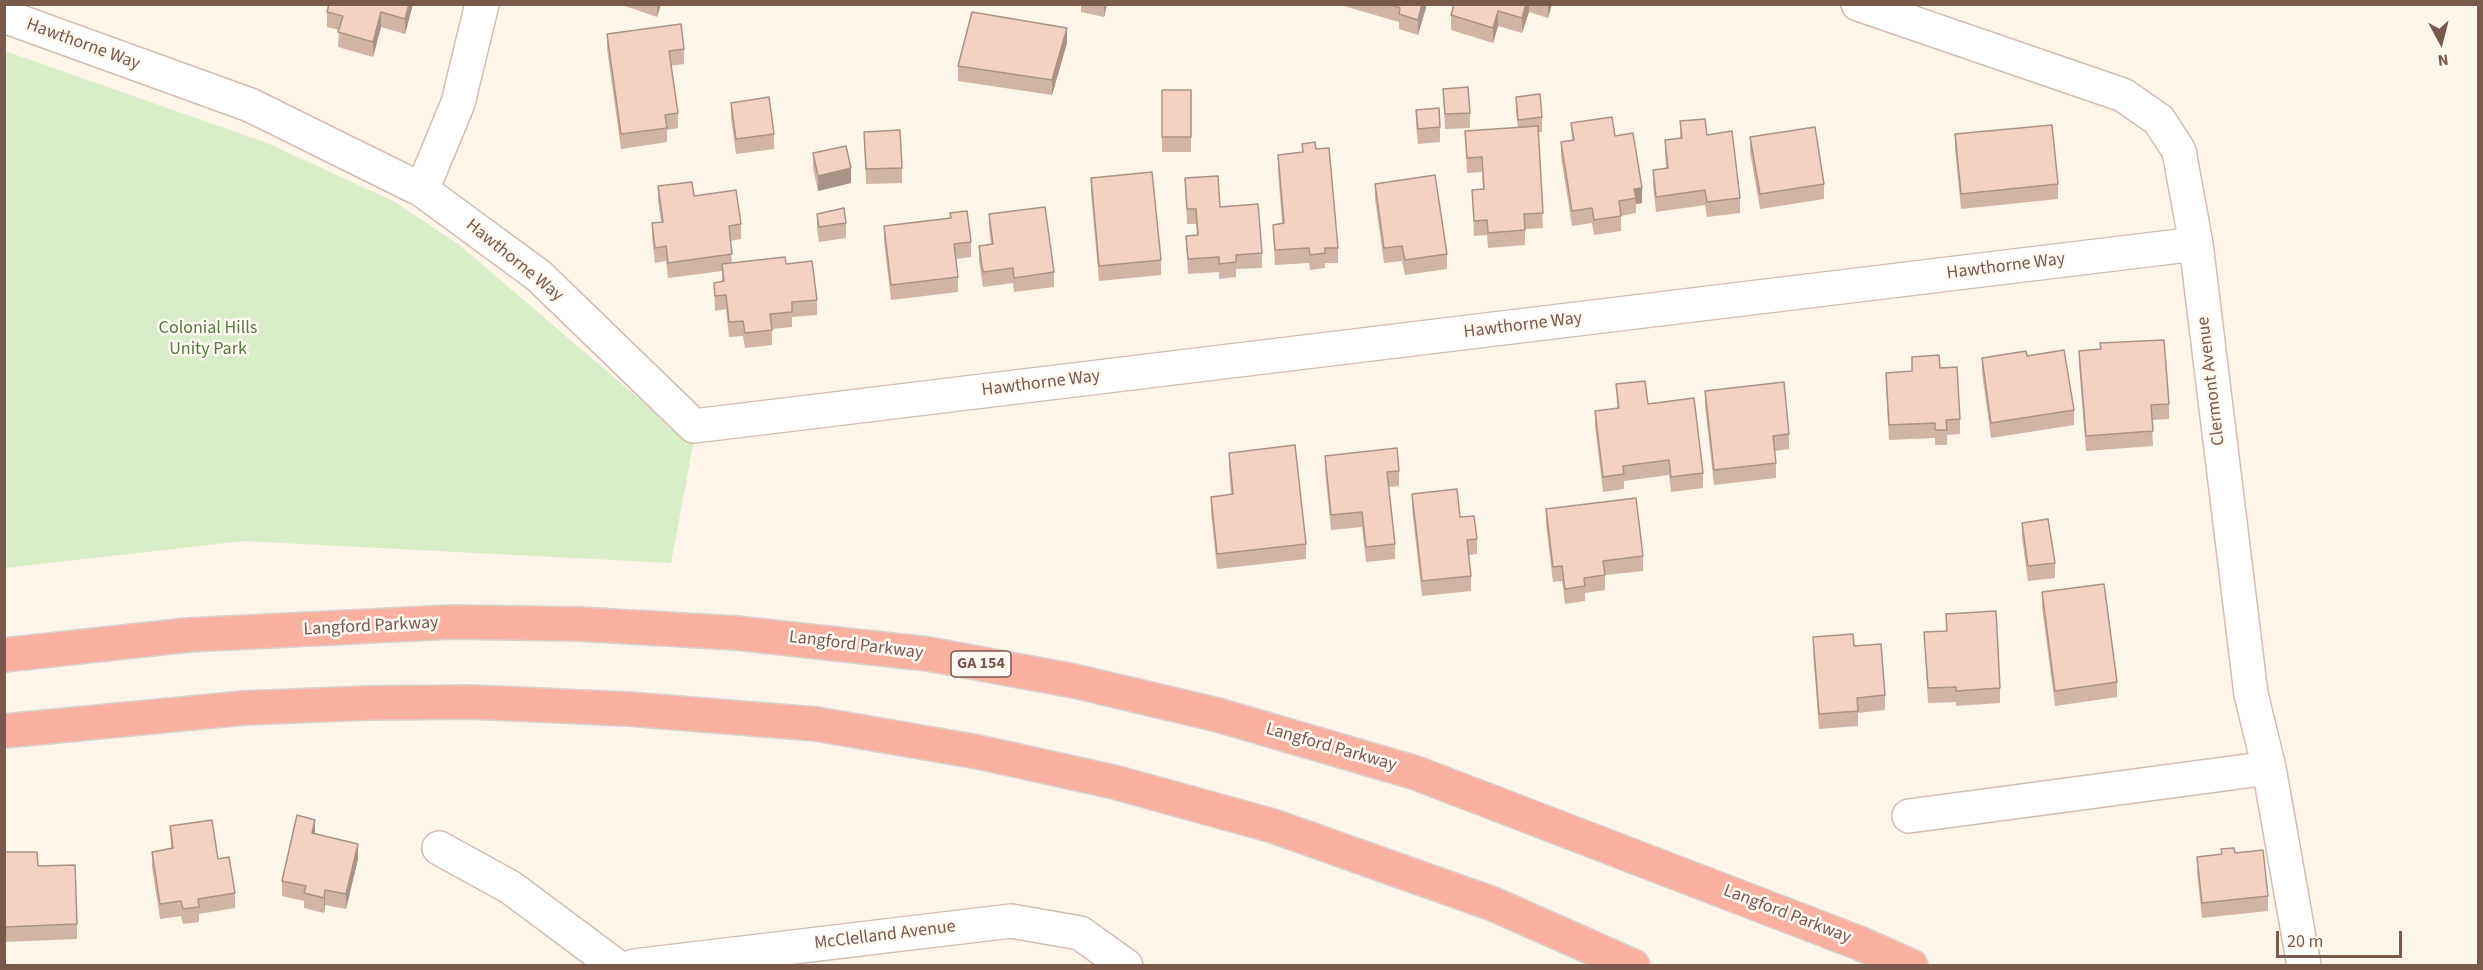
<!DOCTYPE html>
<style>
body{margin:0}
#map{position:relative;width:2483px;height:970px;overflow:hidden;background:#fdf4ea;font-family:"Source Sans 3",sans-serif}
canvas{display:block}
.frame{position:absolute;inset:0;border:6px solid #7a584b;pointer-events:none}
.north{position:absolute;left:2411px;top:12px;width:60px;height:60px;-webkit-text-stroke:4px #fff9f1;paint-order:stroke;rotate:173deg;font-size:16px;font-weight:700;line-height:24px;text-align:center;color:#7a584b}
.north::after{content:'';display:block;margin:auto;width:21px;height:27px;background:#7a584b;clip-path:polygon(50% 0,100% 100%,50% 72%,0 100%)}
.scale{position:absolute;left:2276px;top:931px;width:126px;height:27px;box-sizing:border-box;border:3px solid #7a584b;border-top:0;padding-left:8px;font-size:18px;line-height:21px;white-space:nowrap;color:#7a584b;-webkit-text-stroke:4px #fff9f1;paint-order:stroke}
</style>
<div id="map">
<canvas width="2483" height="970"></canvas>
<div class="frame"></div>
<div class="north">N</div>
<div class="scale">20 m</div>
</div>
<script>
const ctx = document.querySelector('canvas').getContext('2d');
ctx.lineJoin = 'round';
function fillPath(path, color) { ctx.fillStyle = color; ctx.fill(path, 'evenodd'); }
function trace(path, color, width, dash) { ctx.strokeStyle = color; ctx.lineWidth = width; ctx.lineCap = dash ? 'butt' : 'round'; ctx.setLineDash(dash || []); ctx.stroke(path); }
function drawText(font, color, halo, rows, align = 'center') {
  ctx.font = font + ' "Source Sans 3",sans-serif'; ctx.lineWidth = 5; ctx.setLineDash([]); ctx.textBaseline = 'middle'; ctx.strokeStyle = halo; ctx.fillStyle = color; for (const [text, x, y, turn = 0] of rows) {
    ctx.save(); ctx.translate(x, y); ctx.rotate((+turn || 0) * Math.PI / 180); ctx.textAlign = isNaN(turn) ? turn : align; if (halo) ctx.strokeText(text, 0, 0); ctx.fillText(text, 0, 0); ctx.restore();
  }
}
fillPath(new Path2D(`
 M5 51 267 143 393 201 458 244 693 445 671 563 243 541 5 568Z`), '#d9edc6');
const minor = new Path2D(`
 M1858 4 2123 95 2159 120 2179 151 2196 244 2251 694 2269 768 2304 966
 M4 16 250 105 422 190 539 276 694 426 2196 244
 M422 190 458 103 482 4
 M1909 816 2269 768
 M439 848 510 887 616 966
 M634 966 1011 921 1080 933 1126 966`);
const highway = new Path2D(`
 M4 655 188 635 452 622 578 624 736 633 928 654 1074 681 1218 715 1416 773 1859 943 1911 966
 M4 731 244 708 368 703 472 702 628 709 816 724 978 752 1114 782 1273 826 1493 904 1633 966`);
trace(minor, '#d3bdb1', 36);
trace(highway, '#dad0cd', 36);
trace(minor, '#fff', 33);
trace(highway, '#fab09f', 33);
fillPath(new Path2D(`
 M413 4 405 34 381 27 373 57 338 47 339 30 327 27V12Z
 M619 4H661L657 17Z
 M1081 4H1107L1104 17 1081 12Z
 M1337 4H1427L1418 35 1399 29V22Z
 M1454 4H1552L1548 18 1529 12 1522 33 1498 26 1493 43 1451 30V15Z
 M607 34 684 49V64L671 66 678 113V128L667 130V142L621 149 607 49Z
 M1067 43 1052 95 958 81V66Z
 M1443 89 1470 113V128L1445 129Z
 M1162 90H1191V152H1162Z
 M1516 97 1542 117V132H1538L1543 228 1525 229V245L1488 248 1487 235 1474 236 1472 190 1483 189 1482 172 1467 173 1465 131 1518 128 1516 112Z
 M731 103 774 134V149L736 154 731 118Z
 M1416 110 1440 127V142L1418 144 1416 125Z
 M1680 121 1707 135 1740 198V213L1707 217 1705 205 1656 212 1653 185V170L1666 168 1665 155V140L1680 138Z
 M1571 123 1615 136 1642 203 1636 204V213L1621 216V231L1594 235 1592 223 1572 226 1561 157V142L1572 140Z
 M864 132 902 168V183L866 184Z
 M1955 134 2058 184V199L1961 209 1955 149Z
 M1750 137 1824 184V199L1760 209 1750 152Z
 M1316 149 1338 248V263H1325V268L1310 270 1309 263 1275 265 1273 225 1282 223 1278 170V155L1302 153Z
 M813 153 851 183 818 191 813 168Z
 M1091 178 1161 260V275L1099 281 1091 193Z
 M1185 178 1220 207 1262 253V268L1236 269V277L1219 279V272L1188 274 1186 236 1197 235 1196 224H1187Z
 M1375 184 1447 254V269L1405 275 1402 261 1384 263 1375 199Z
 M658 186 694 196 741 224V239L730 241 732 263 786 264 817 300V315L792 317V327L772 329V345L745 348 743 336 729 337 726 309 715 311 714 283 722 282V271L668 278 666 261 655 263 652 238V223L661 222 658 201Z
 M950 213 971 242V257L956 259 958 277V292L891 300 884 241V226L950 218Z
 M817 214 846 223V238L819 242 817 229Z
 M989 214 1054 272V287L1014 292 1013 283 983 287 979 261V246L991 244 989 229Z
 M2100 343 2169 404V419L2152 420 2153 446 2086 451 2079 366V351L2100 349Z
 M2027 356 2074 410V425L1991 438 1982 373V358Z
 M1912 357 1940 368 1960 419V434L1947 435V445H1935V438L1889 440 1886 388V373L1912 371Z
 M1616 384 1648 404 1703 473V488L1671 492 1669 475 1624 481V489L1603 492 1595 426V411L1617 408Z
 M1705 391 1789 434V449L1775 451 1776 463V478L1714 485 1705 406Z
 M1229 453 1306 544V559L1217 569 1211 512V497L1231 494 1229 468Z
 M1325 456 1399 471V486L1389 487 1395 544V559L1366 562 1362 527 1331 530 1325 471Z
 M1412 494 1460 517 1477 539V554L1468 555 1471 576V591L1422 596 1412 509Z
 M1546 509 1643 556V571L1605 575V590L1585 593V601L1565 604 1562 581 1553 582 1546 524Z
 M2022 523 2055 563V578L2028 581 2022 538Z
 M2042 592 2117 682V697L2055 706 2042 607Z
 M1946 614 2000 688V703L1956 706V702L1928 703 1924 632 1947 631Z
 M1813 637 1854 646 1885 695V710L1858 713V726L1819 729 1813 652Z
 M170 826 218 859 235 893V908L199 914V922L183 924 181 916 160 919 152 867V852L171 849Z
 M315 834 358 859 346 909 325 905 324 913 304 908V901L282 896V881Z
 M2221 849 2235 853 2268 896V911L2202 918 2197 872V857L2221 854Z
 M4 852 38 866 77 924V939L4 942Z`), '#d2b4a5');
fillPath(new Path2D(`
 M409 4H413L405 34V19Z
 M657 4H661L657 17Z
 M1104 4H1107L1104 17Z
 M1422 4H1427L1418 35V20Z
 M1526 4H1529V12L1522 33V18Z
 M1548 4H1552L1548 18Z
 M1498 11V26L1493 43V28Z
 M381 12V27L373 57V42Z
 M1067 28V43L1052 95V80Z
 M851 168V183L818 191V176Z
 M1642 188V203L1636 204 1634 189Z
 M315 820V835L312 833Z
 M358 844V859L346 909V894Z
 M325 890V905L324 913V898Z`), '#ab9286');
const building = new Path2D(`
 M329 4H409L405 19 381 12 373 42 338 32 343 16 327 12Z
 M1389 4H1422L1418 20 1399 14 1400 8Z
 M1454 4H1526L1522 18 1498 11 1493 28 1451 15Z
 M972 12 1067 28 1052 80 958 66Z
 M681 24 684 49 669 51 678 113 665 115 667 128 621 134 607 34Z
 M1468 87 1470 113 1445 114 1443 89Z
 M1162 90H1191V137H1162Z
 M1540 94 1542 117 1518 120 1516 97Z
 M769 97 774 134 736 139 731 103Z
 M1439 108 1440 127 1418 129 1416 110Z
 M1612 117 1615 136 1633 133 1642 188 1634 189 1636 198 1619 201 1621 216 1594 220 1592 208 1572 211 1561 142 1574 140 1571 123Z
 M1705 119 1707 135 1732 131 1740 198 1707 202 1705 190 1656 197 1653 170 1668 168 1665 140 1682 138 1680 121Z
 M2052 125 2058 184 1961 194 1955 134Z
 M1538 126 1543 213 1524 214 1525 230 1488 233 1487 220 1474 221 1472 190 1484 189 1482 157 1467 158 1465 131Z
 M1815 127 1824 184 1760 194 1750 137Z
 M900 130 902 168 866 169 864 132Z
 M1315 142 1316 149 1329 148 1338 248H1325V253L1310 255 1309 248 1275 250 1273 225 1284 223 1278 155 1303 152 1302 144Z
 M846 146 851 168 818 176 813 153Z
 M1152 172 1161 260 1099 266 1091 178Z
 M1435 175 1447 254 1405 260 1402 246 1384 248 1375 184Z
 M1218 176 1220 207 1258 204 1262 253 1236 255V262L1219 264V257L1188 259 1186 236 1198 235 1196 209H1187L1185 178Z
 M692 182 694 196 736 190 741 224 729 226 732 254 668 263 666 246 655 248 652 223 663 222 658 186Z
 M1045 207 1054 272 1014 278 1013 268 983 272 979 246 993 244 989 214Z
 M844 208 846 223 819 227 817 214Z
 M967 211 971 242 954 244 958 277 891 285 884 226 951 218 950 213Z
 M785 257 786 264 812 261 817 300 792 302V312L770 314 772 330 745 333 743 321 729 322 726 295 715 296 714 283 724 281 722 264Z
 M2164 340 2169 404 2151 405 2153 431 2086 436 2079 351 2101 349 2100 343Z
 M2064 350 2074 410 1991 423 1982 358 2026 351 2027 356Z
 M1939 355 1940 368 1957 367 1960 419 1946 420 1947 430H1935V423L1889 425 1886 373 1912 371V357Z
 M1645 381 1648 404 1694 398 1703 473 1671 477 1669 460 1623 466 1624 474 1603 477 1595 411 1619 408 1616 384Z
 M1784 382 1789 434 1773 436 1776 463 1714 470 1705 391Z
 M1295 445 1306 544 1217 554 1211 497 1233 494 1229 453Z
 M1397 448 1399 471 1387 472 1395 544 1366 547 1362 512 1331 515 1325 456Z
 M1457 489 1460 517 1474 516 1477 539 1467 540 1471 576 1422 581 1412 494Z
 M1636 498 1643 556 1603 561 1605 575 1584 578 1585 586 1565 589 1562 566 1553 567 1546 509Z
 M2048 519 2055 563 2028 566 2022 523Z
 M2104 584 2117 682 2055 691 2042 592Z
 M1996 611 2000 688 1956 691V687L1928 688 1924 632 1947 631 1946 614Z
 M1853 634 1854 646 1881 644 1885 695 1857 698 1858 711 1819 714 1813 637Z
 M297 815 315 820 312 833 358 844 346 894 325 890 324 898 304 893 306 886 282 881Z
 M212 820 218 859 229 857 235 893 198 899 199 907 183 909 181 901 160 904 152 852 173 848 170 826Z
 M2234 848 2235 853 2263 850 2268 896 2202 903 2197 857 2222 854 2221 849Z
 M4 852H37L38 866 75 865 77 924 4 927Z`);
fillPath(building, '#f4d1c0');
trace(building, '#ab9286', 1.5);
for (const [x, y, w] of [
 [981,664,60]
]) { const box = new Path2D(); box.roundRect(x - w / 2, y - 13, w, 26, 4.5); ctx.fillStyle = '#fff9f1'; ctx.fill(box); trace(box, '#7a584b', 1.5); }
drawText('bold 16px', '#7a584b', null, [
 ["GA 154",981,664]
]);
drawText('18px', '#7a584b', '#fff9f1', [
 ["Hawthorne Way",83,45,20],
 ["Hawthorne Way",514,261,39],
 ["Hawthorne Way",2006,267,-7],
 ["Hawthorne Way",1523,326,-7],
 ["Clermont Avenue",2212,381,-97],
 ["Hawthorne Way",1041,384,-7],
 ["Langford Parkway",371,627,-3],
 ["Langford Parkway",856,646,7],
 ["Langford Parkway",1331,748,16],
 ["Langford Parkway",1787,915,21],
 ["McClelland Avenue",885,936,-7]
]);
drawText('18px', '#557a3f', '#fff9f1', [
 ["Colonial Hills",208,329],
 ["Unity Park",208,350]
]);
</script>
